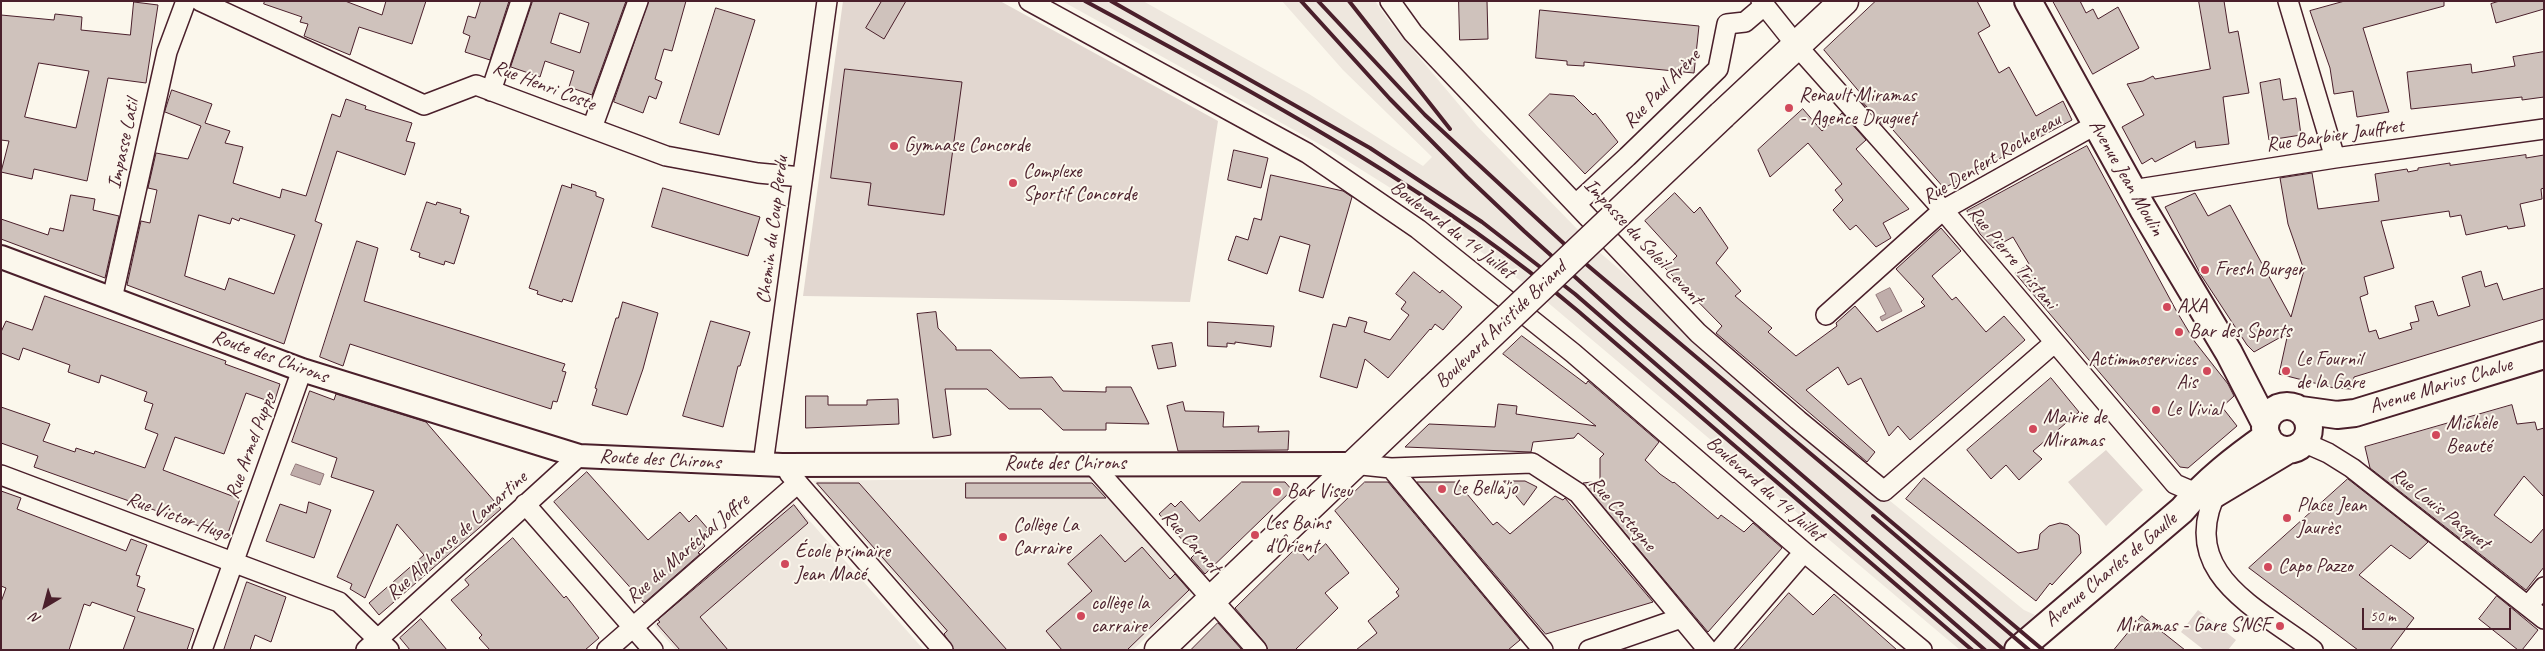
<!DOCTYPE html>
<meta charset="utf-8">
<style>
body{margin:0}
#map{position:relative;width:2545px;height:651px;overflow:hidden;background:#fbf7ec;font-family:Caveat,sans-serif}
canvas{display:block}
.frame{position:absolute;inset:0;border:2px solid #4a1f2b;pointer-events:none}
.north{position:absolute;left:20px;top:581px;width:50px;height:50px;-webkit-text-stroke:4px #fbf7ec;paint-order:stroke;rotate:217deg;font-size:14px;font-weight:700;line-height:20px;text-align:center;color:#4a1f2b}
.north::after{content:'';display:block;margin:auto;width:18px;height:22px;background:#4a1f2b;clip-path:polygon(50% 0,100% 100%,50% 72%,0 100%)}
.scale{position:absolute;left:2362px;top:608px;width:149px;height:22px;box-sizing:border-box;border:2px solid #4a1f2b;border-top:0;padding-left:6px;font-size:15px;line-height:18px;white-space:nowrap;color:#4a1f2b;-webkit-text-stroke:4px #fbf7ec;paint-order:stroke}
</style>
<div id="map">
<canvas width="2545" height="651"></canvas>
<div class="frame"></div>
<div class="north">N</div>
<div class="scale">50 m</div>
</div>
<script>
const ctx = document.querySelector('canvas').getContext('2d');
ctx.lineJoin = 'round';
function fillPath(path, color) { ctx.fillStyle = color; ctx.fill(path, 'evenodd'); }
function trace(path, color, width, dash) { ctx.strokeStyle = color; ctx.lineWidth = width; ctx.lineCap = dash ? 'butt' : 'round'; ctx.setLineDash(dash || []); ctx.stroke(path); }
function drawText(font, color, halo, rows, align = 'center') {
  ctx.font = font + ' Caveat,sans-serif'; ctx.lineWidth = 4; ctx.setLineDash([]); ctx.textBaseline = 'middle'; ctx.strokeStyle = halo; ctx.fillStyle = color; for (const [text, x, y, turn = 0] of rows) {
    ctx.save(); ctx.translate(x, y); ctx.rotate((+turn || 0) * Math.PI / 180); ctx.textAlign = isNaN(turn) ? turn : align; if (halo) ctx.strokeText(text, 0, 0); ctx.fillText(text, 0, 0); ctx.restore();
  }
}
fillPath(new Path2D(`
 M1062 1H1143L1309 94 1423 166 1432 157 1343 70 1282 1H1375L1392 25 1477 126 1580 232 1525 284 1416 204 1330 150Z
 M1598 251 1857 474 2024 610 2035 615 1999 650H1960L1546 301Z
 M1091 477 1193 592 1133 650H959L813 481Z
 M793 502 924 650H676L654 625Z`), '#eee7de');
fillPath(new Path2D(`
 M843 1H1000L1218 121 1190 302 803 296Z
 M2106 450 2143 490 2106 526 2068 482Z
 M2198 610 2236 640 2228 650H2204L2181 632Z`), '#e2d7d0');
const water = new Path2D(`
 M1890 288 1902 311 1882 321 1880 317 1886 314 1876 295Z
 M296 464 324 474 320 485 291 475Z`);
fillPath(water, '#bfadaa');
trace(water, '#907477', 1);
const building = new Path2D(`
 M265 1H345L382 15 386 1H426L412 44 359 27 350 55 304 36 308 24 300 22 302 17 264 4Z
 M481 1H509L490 60 465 52 470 36 463 33 468 16 475 18Z
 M533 1H626L592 95 569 87 574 71 545 61 540 77 511 67ZM560 13 589 23 580 53 551 43Z
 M649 1H686L672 51 664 49 655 79 662 82 656 99 649 96 643 113 614 102Z
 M882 1H906L884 39 866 28Z
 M1459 1H1487L1488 39 1460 40Z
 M1876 1H1977L1990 26 1978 33 1999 73 2009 67 2036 116 2063 101 2072 120 1944 188 1886 122 1883 125 1859 98 1862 95 1824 50Z
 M2053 1H2080L2086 13 2093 9 2098 19 2118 7 2139 48 2093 74Z
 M2199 1H2224L2229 33 2238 31 2249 93 2223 97 2229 144 2196 148 2195 141 2155 162 2152 158 2142 164 2122 127 2144 115 2127 84 2143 81 2153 76 2155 79 2210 69Z
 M2345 1H2444V6L2363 28 2389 112 2357 117 2353 91 2334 94 2330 68 2310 11Z
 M2500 1H2544V9L2496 23 2491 4Z
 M134 2 158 5 146 83 108 78 87 181 34 169 32 179 1 172 9 141 1 140V15L54 20 55 14 82 17 81 30 130 35ZM39 63 89 71 76 128 25 117Z
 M716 8 755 20 719 135 680 123Z
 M1540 10 1699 26 1694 73 1584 62V66L1567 65V61L1536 58Z
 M2544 52V97L2522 100V97L2411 109 2407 72 2471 64 2472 73 2515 66 2513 57Z
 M845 69 962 82 944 215 868 205 871 183 831 178Z
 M2280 79 2283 100 2296 98 2301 135 2269 140 2260 83Z
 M172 90 212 104 205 123 230 131 225 143 243 147 233 183 280 198 282 189 306 196 332 114 340 117 346 99 366 106 365 109 412 123 406 141 415 143 405 175 337 151 315 221 322 224 284 344 127 285 141 221 150 223 157 190 148 188 156 153 188 159 201 126 165 112ZM199 215 230 224 232 218 239 221 240 218 295 235 274 294 229 278 225 290 185 276Z
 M1550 94 1574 96 1593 115 1595 113 1618 142 1585 174 1529 115Z
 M1803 109 1822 131 1842 113 1866 140 1856 149 1909 209 1883 223 1891 238 1876 247 1856 225 1850 230 1833 210 1843 200 1835 190 1842 184 1808 143 1770 177 1758 150Z
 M2087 146 2177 312 2195 342 2228 384 2234 396 2222 407 2237 426 2188 468 2180 467 2015 273 2029 264 2013 237 1993 248 1980 234 1967 211Z
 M1234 150 1268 158 1261 188 1228 180Z
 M2526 155V158L2544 155V188L2541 189 2542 199 2520 204 2525 226 2508 229 2507 226 2466 235 2461 215 2450 217 2449 211 2381 221 2394 268 2364 277 2368 294 2360 297 2369 332 2376 330 2379 339 2412 329 2410 323 2419 321 2415 306 2433 301 2438 316 2470 306 2462 277 2481 271 2485 287 2497 283 2503 300 2544 288V319L2354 377 2351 389 2334 388 2279 374 2288 333 2254 352 2247 345 2201 275 2165 207 2195 193 2208 216 2230 205 2291 317 2304 270 2288 224 2280 178 2312 173 2318 209 2379 201 2375 174 2407 169 2408 172 2418 170V168L2450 163V165Z
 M1271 175 1343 191 1352 197 1323 298 1299 291 1310 245 1280 236 1267 274 1228 260 1236 236 1248 240 1254 218 1261 220Z
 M572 184 596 192V196L604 199 572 302 563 299 562 302 537 294 538 291 529 288 562 185 571 188Z
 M663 188 760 217 748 256 652 227Z
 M1675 193 1694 213 1700 207 1728 248 1716 263 1741 291 1735 296 1772 328 1768 332 1796 356 1837 326 1836 323 1855 306 1877 332 1925 306 1921 302 1924 299 1896 269 1941 228 1961 251 1932 276 1952 300 1956 297 1986 332 2004 316 2025 340 1910 440 1898 426 1889 436 1861 378 1848 385 1838 367 1806 390 1875 452 1867 462 1716 333 1722 326 1665 268 1677 256 1645 221Z
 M71 195 95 199 93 210 119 216 105 278 1 239V219L48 235 50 228 63 231Z
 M427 202 436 205 437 202 461 209 460 213 469 216 454 264 445 261 444 265 419 257 420 253 411 250Z
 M357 241 378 248 364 301 565 364 562 371 566 372 557 402 553 401 551 409 350 344 343 366 320 357Z
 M1414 272 1440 293 1442 290 1462 307 1443 330 1435 324 1431 330 1430 329 1388 378 1365 359 1357 388 1320 377 1333 324 1346 327 1349 317 1367 322 1364 332 1390 340 1409 315 1401 309 1406 302 1396 294Z
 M45 296 226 361 225 364 280 384 274 403 246 393 224 454 175 437 163 470 240 499 227 536 34 467 38 456 1 443V407L50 424 43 441 75 452 76 448 94 454 95 451 145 468 158 434 145 429 153 404 144 401 147 392 101 375 99 383 68 372 70 365 23 348 19 360 1 353V332L6 321 32 330Z
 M623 302 658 313 643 369 627 415 592 405 597 389 595 388 616 318H618Z
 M936 312 938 328 956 347V350H991L1020 378 1052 377 1063 391 1106 392V387H1131L1149 424 1106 423V430H1063L1041 409H1009L987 389H945L951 435 933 438 917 314Z
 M711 321 750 332 740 366H738L723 427 683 416Z
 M1208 322 1274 326 1271 347 1235 342V344L1227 343V347L1208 346Z
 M1522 336 1586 384 1588 381 1659 442 1645 460 1660 474 1673 483 1674 482 1718 519 1721 515 1744 532 1753 523 1782 548 1708 632 1583 483 1600 481V458L1604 454 1578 433 1574 438 1533 442 1531 452 1405 447 1429 424 1495 427 1498 404 1517 406 1516 414 1596 426 1503 354Z
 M1172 343 1176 366 1158 369 1152 346Z
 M2051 378 2079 412 2033 451 2042 459 2019 480 2006 465 1991 479 1967 450Z
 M310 391 334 400 336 394 426 422 501 509 379 615 369 603 424 555 397 524 365 598 350 589 352 584 337 577 374 491 331 477 337 458 292 442Z
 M806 396H828V405H867V400L898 399 899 424 806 428Z
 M1183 402 1185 411 1224 412 1223 427 1259 426 1258 432 1289 431 1288 450 1178 451 1167 406Z
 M2512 405 2517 424 2535 422 2537 430 2544 428V497L2524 476 2494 515 2531 543 2544 528V567L2526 590 2370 468 2365 447Z
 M587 472 648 540 680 512 689 522 696 515 708 529 699 538 705 546 698 553 700 554 644 603 554 502Z
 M1924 478 2018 553 2038 549 2040 534 2049 526 2060 523 2068 525 2079 535 2081 553 2052 585 2050 583 2036 601 1906 499Z
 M2348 479 2428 542 2410 559 2391 545 2359 575 2414 618 2390 650H2358L2249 568Z
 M1504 481H1525L1537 487 1524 505Z
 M1242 482H1285L1292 490 1205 574 1191 558 1195 554 1159 514 1171 503 1175 507 1181 501 1199 521Z
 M1365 482H1388L1520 640 1508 650H1356L1377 633 1368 621 1399 596 1396 592 1399 589 1335 511Z
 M1417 482H1457L1493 525 1497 522 1510 534 1555 496 1563 500 1565 498 1653 602 1546 634Z
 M817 483H859L1007 650H954L944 634 947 631Z
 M966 483H1092L1106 498H966Z
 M1 491 21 498 17 509 126 551 131 539 147 545 136 575 140 576 137 586 145 589 137 611 194 629 187 650H123L135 617 92 602 90 606 84 604 69 650H1V602L6 588 1 586Z
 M309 502 331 510 314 558 266 541 280 504 306 513Z
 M794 505 808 523 700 617 728 650H680L657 624 660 622 658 620Z
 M1101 535 1125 562 1142 547 1170 579 1175 574 1189 590 1127 650H1062L1046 631 1092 591 1068 564Z
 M513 538 564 598 566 596 599 638 585 650H490L479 638 482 635 451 600 469 585 465 580Z
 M1326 544 1349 573 1325 593 1338 608 1295 650H1268L1265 643 1235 608 1297 547 1308 560Z
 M247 582 286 597 271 642 255 635 250 650H224Z
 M1789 593 1813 615 1834 594 1897 650H1739Z
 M2497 596 2538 630 2522 650H2518L2479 619Z
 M2142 616 2185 650H2114Z
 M421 619 447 650H410L400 638Z
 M1218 623 1242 650H1191Z`);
fillPath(building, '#cfc2bc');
trace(building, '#4a1f2b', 1);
const minor = new Path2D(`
 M200 1 424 105 476 85 666 156 758 173 802 177
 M1029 1 1307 153 1418 229 1573 353 1804 552 1922 650
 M1390 1 1413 33 1698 333 1798 420 1884 491 2054 343
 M1761 1 1797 46 1943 210 2175 484 2196 493
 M2288 1 2335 158
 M491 91 521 1
 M592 128 638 1
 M2132 190 2335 158 2544 129
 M1576 204 1627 157 1718 69 1727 24 1745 22 1765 5
 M112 299 167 52 186 1
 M1826 315 1943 210 2095 125
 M2303 442 2328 453 2352 468 2544 619
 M763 464 827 1
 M1092 464 1257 650
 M1352 464 1391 468 1532 463 1578 493 1708 650
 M1391 468 1543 650
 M789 473 943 650
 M1 475 339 602 389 650
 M2219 487C2174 572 2256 607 2313 650
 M525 504 653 650
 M2528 606 2544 587
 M202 650 302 370
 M366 650 579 456
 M607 650 798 483
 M1589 650 1681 618
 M1720 650 1804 552`);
const tertiary = new Path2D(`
 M1 257 302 370 579 456 782 465 1352 464`);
const secondary = new Path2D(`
 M2028 1 2143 209 2229 353 2265 423
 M2265 428a22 22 0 1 1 44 0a22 22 0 1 1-44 0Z
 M2301 410 2337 415 2355 413 2544 355
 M2208 498 2288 450
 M2018 650 2182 510C2206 481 2236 458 2267 436`);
const primary = new Path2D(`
 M1722 115 1844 1
 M1159 650 1432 390`);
trace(minor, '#4a1f2b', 22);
trace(tertiary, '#4a1f2b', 26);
trace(secondary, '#4a1f2b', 30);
trace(primary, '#4a1f2b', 31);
trace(minor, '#fbf7ec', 19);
trace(tertiary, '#fbf7ec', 22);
trace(secondary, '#fbf7ec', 26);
trace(primary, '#fbf7ec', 28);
trace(new Path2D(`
 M1085 1C1256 94 1429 185 1578 311L1972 650
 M1111 1 1370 148 1482 222 1575 294 1985 650
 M1301 1 1390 99 1467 177 1524 231 1624 321 2004 650
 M1318 1 1425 115 1586 264 2043 650
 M1349 1 1450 129
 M1873 516 2029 650`), '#4a1f2b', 4);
const primaryBridge = new Path2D(`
 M1432 390 1722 115`);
trace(primaryBridge, '#4a1f2b', 31, []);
trace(primaryBridge, '#fbf7ec', 28);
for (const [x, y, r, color] of [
 [1789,108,5,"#d1495b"],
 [894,146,5,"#d1495b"],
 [1013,183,5,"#d1495b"],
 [2205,270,5,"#d1495b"],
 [2167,307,5,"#d1495b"],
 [2179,332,5,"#d1495b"],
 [2207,371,5,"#d1495b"],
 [2286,371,5,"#d1495b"],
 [2156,410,5,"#d1495b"],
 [2033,429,5,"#d1495b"],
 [2436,435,5,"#d1495b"],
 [1442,489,5,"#d1495b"],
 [1277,492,5,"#d1495b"],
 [2287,518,5,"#d1495b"],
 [1255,535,5,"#d1495b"],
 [1003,537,5,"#d1495b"],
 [785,564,5,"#d1495b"],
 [2268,567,5,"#d1495b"],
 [1081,616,5,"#d1495b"],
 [2280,626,5,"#d1495b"]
]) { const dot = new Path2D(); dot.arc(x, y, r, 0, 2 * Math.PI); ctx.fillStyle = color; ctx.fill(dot); trace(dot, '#fbf7ec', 2); }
drawText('20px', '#4a1f2b', '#fbf7ec', [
 ["Rue Henri Coste",544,86,21],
 ["Rue Paul Arène",1662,89,-46],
 ["Rue Barbier Jauffret",2335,136,-8],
 ["Impasse Latil",124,144,-78],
 ["Rue Denfert Rochereau",1992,159,-31],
 ["Avenue Jean Moulin",2126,178,60],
 ["Chemin du Coup Perdu",773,230,-83],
 ["Boulevard du 14 Juillet",1452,230,37],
 ["Impasse du Soleil Levant",1643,242,47],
 ["Rue Pierre Tristani",2012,258,50],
 ["Boulevard Aristide Briand",1501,325,-44],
 ["Route des Chirons",270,357,20],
 ["Avenue Marius Chalve",2441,386,-17],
 ["Rue Armel Puppo",251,446,-70],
 ["Route des Chirons",660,460,3],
 ["Route des Chirons",1065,464],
 ["Boulevard du 14 Juillet",1765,489,41],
 ["Rue Louis Pasquet",2440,509,38],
 ["Rue Castagne",1622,514,49],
 ["Rue Victor Hugo",178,517,20],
 ["Rue Alphonse de Lamartine",457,536,-42],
 ["Rue Carnot",1191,542,48],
 ["Rue du Maréchal Joffre",688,549,-41],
 ["Avenue Charles de Gaulle",2111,570,-40]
]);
drawText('20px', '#4a1f2b', '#fbf7ec', [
 ["Renault Miramas",1799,96],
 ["- Agence Druguet",1799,119],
 ["Gymnase Concorde",904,146],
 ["Complexe",1023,172],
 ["Sportif Concorde",1023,195],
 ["Fresh Burger",2215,270],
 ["AXA",2177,307],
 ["Bar des Sports",2189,332],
 ["Actimmoservices",2197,360,"right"],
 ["Ais",2197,383,"right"],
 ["Le Fournil",2296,360],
 ["de la Gare",2296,383],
 ["Le Vivial",2166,410],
 ["Mairie de",2043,418],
 ["Miramas",2043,441],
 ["Michèle",2446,424],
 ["Beauté",2446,447],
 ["Le Bella'jo",1452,489],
 ["Bar Viseu",1287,492],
 ["Place Jean",2297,506],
 ["Jaurès",2297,529],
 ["Les Bains",1265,524],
 ["d'Ôrient",1265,547],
 ["Collège La",1013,526],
 ["Carraire",1013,549],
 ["École primaire",795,552],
 ["Jean Macé",795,575],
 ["Capo Pazzo",2278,567],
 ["collège la",1091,604],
 ["carraire",1091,627],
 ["Miramas - Gare SNCF",2270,626,"right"]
], 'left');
</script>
